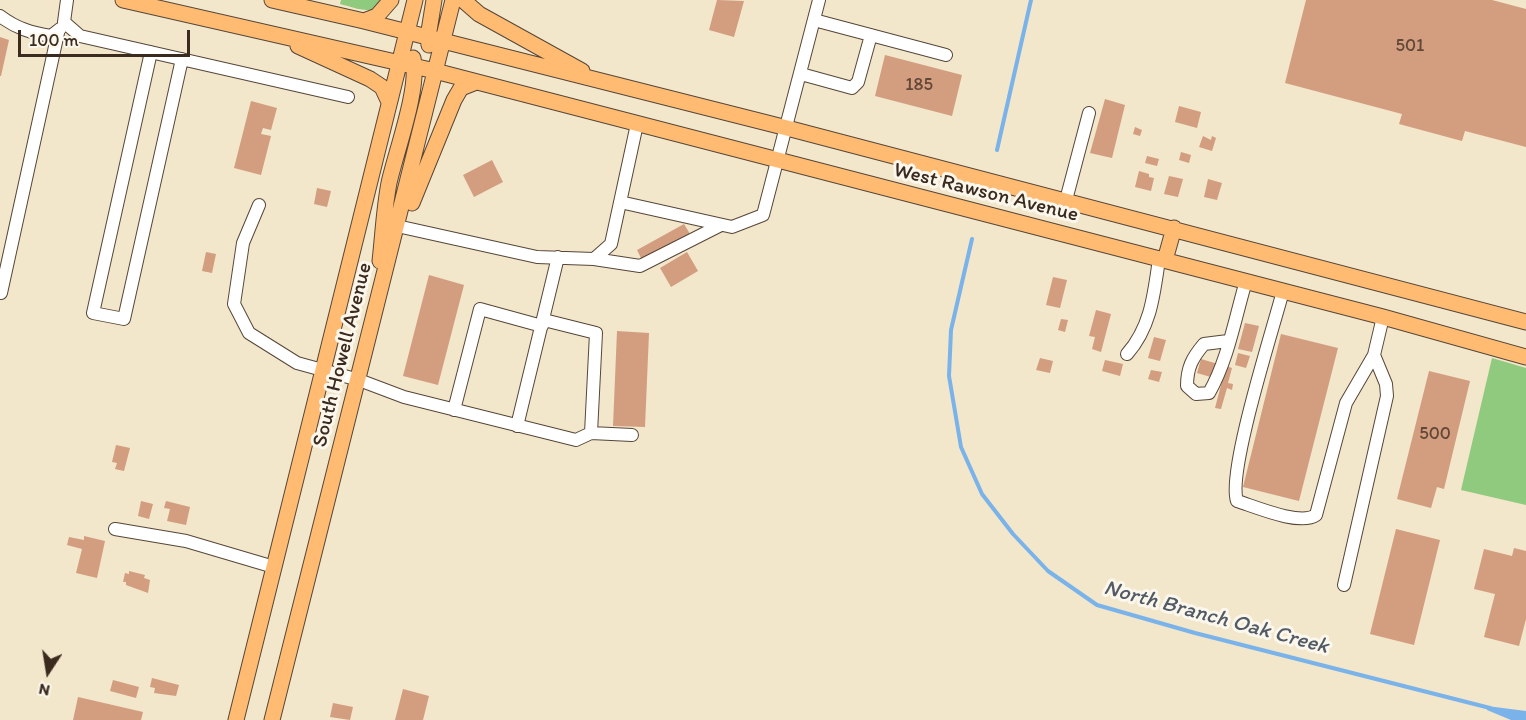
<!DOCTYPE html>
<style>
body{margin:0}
#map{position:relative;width:1526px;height:720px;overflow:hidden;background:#f2e6cb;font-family:Itim,sans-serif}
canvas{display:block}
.north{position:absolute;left:18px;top:642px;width:60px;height:60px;-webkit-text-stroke:4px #fbf7ec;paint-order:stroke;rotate:192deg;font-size:16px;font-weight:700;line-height:24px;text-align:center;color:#3b2a1e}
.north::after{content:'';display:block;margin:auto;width:21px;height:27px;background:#3b2a1e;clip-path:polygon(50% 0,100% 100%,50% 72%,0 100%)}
.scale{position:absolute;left:18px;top:30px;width:172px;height:27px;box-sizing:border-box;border:3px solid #3b2a1e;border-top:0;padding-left:8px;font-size:18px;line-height:21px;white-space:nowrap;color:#3b2a1e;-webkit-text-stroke:4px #fbf7ec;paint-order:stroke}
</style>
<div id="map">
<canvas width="1526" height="720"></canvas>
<div class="north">N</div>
<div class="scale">100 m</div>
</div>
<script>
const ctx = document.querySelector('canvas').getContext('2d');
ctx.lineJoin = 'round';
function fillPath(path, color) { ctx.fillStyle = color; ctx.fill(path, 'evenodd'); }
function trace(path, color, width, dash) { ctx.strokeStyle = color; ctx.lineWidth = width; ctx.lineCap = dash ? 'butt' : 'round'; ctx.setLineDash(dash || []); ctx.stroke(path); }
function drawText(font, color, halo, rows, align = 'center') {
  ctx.font = font + ' Itim,sans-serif'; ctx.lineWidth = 6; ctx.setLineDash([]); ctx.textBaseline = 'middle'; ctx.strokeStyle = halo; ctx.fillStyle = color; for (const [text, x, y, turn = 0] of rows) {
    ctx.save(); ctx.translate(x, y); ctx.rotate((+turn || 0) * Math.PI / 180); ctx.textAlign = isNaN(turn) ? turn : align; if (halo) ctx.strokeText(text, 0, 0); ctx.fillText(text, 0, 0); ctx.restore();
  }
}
fillPath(new Path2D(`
 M341 0H386C375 17 356 8 340 4Z
 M1492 358 1526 368V505L1461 490Z`), '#8fca7f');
fillPath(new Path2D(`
 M1487 706 1526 711V720H1511L1487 710Z`), '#7ab2ea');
trace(new Path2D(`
 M997 150 1031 0
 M972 239 951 330 949 376 961 447 982 494 1013 534 1048 571 1097 605 1195 633 1490 708`), '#7ab2ea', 4);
fillPath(new Path2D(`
 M717 0 744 1 734 37 709 30Z
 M1306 0H1492L1526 9V147L1465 131 1462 141 1399 124 1402 114 1285 83Z
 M0 37 9 40 1 76H0Z
 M885 55 962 75 952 116 875 96Z
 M1105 99 1125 105 1112 158 1090 153Z
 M251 101 277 108 271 130 263 128 261 134 271 136 261 175 234 168Z
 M1179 106 1201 112 1197 128 1175 122Z
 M1135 127 1142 130 1140 136 1133 134Z
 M1203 136 1211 140 1212 136 1216 138 1212 151 1199 147Z
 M1181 152 1191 155 1189 163 1179 160Z
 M1147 156 1159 159 1157 166 1145 163Z
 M492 160 503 182 474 197 463 175Z
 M1139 171 1149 174V177L1154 178 1151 191 1135 187Z
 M1169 176 1183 179 1178 197 1164 194Z
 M1208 179 1222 183 1217 200 1204 197Z
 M317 188 331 191 327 207 314 204Z
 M684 224 690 234 642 260 637 250Z
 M206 252 216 254 212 273 202 271Z
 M687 252 698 271 671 287 660 268Z
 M429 275 464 285 438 385 403 376Z
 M1053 277 1067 280 1060 308 1046 305Z
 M1096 310 1111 314 1101 352 1092 349 1095 337 1089 336Z
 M1061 319 1068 320 1065 332 1058 330Z
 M1245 323 1259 326 1252 352 1238 349Z
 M617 331 649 333 645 427 613 426Z
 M1281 334 1338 348 1299 501 1243 487Z
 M1154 337 1166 340 1160 361 1148 358Z
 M1238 353 1250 356 1246 368 1235 365Z
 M1040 358 1053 361 1050 373 1036 370Z
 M1201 359 1218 364 1214 378 1197 373Z
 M1105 360 1123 364 1120 376 1102 371Z
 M1226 366 1232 368 1228 383 1233 384 1232 390 1227 388 1221 409 1215 408Z
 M1151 370 1162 372 1159 382 1148 379Z
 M1429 371 1470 381 1444 489 1437 487 1431 508 1397 499Z
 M116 445 130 448 124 471 115 469 117 463 112 462Z
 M141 501 153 504 149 519 138 516Z
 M166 501 190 507 186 525 167 521 170 509 164 508Z
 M1396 529 1440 540 1414 645 1370 634Z
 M84 536 105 541 97 578 76 573 82 549 67 545 69 537 84 540Z
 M1514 548 1526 551V619L1519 646 1484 637 1495 594 1474 589 1484 549 1512 556Z
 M129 571 145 575 144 578 150 580 148 593 126 585V582H123L125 573 129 574Z
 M152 678 179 685 176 696 154 693 155 688 150 687Z
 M113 680 139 687 136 698 110 691Z
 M403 689 429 696 423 720H395Z
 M78 697 143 712 141 720H73Z
 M333 703 353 707 350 720 330 717Z`), '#d39d7f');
const minor = new Path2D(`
 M67 0 64 22 80 36 348 97
 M0 16C16 28 31 33 51 36L60 29
 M814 20 946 55
 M151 52 93 313 124 319 182 59
 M801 74 852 88 858 82 871 35
 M1066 200 1089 113
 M620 202 732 227 763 215 819 0
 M259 205 243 243 234 304 249 333 297 363 359 380 404 397 576 440 591 433 596 333 544 320
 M397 226 537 257 594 259 611 244 637 124
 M594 259 640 266 721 225
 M1283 291C1273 329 1227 472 1237 501 1256 507 1300 526 1316 515L1346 403 1374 355 1383 317
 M1 293 58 33
 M1228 341 1204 344C1192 358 1187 368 1187 386L1196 394 1209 393C1228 360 1235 318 1246 281
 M1127 354C1151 327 1154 294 1159 259
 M454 410 480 309 542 326
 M517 426 558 257
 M591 433 632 435
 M115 529 186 541 274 567
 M1344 585 1387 396 1386 384 1374 355`);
const major = new Path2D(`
 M123 0 435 71 1383 317 1526 357
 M272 0 364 21 787 128 1526 322
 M463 0 479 14 582 71
 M364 21 377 16 391 0
 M429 45 428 37 434 0
 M298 46 370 79 382 87 389 102
 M412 203 454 100 461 88 476 82
 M1165 260 1174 228
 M380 261C383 235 384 209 389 183 396 151 420 88 413 58
 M236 720 415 0
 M272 720 453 0`);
trace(minor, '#564638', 14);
trace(major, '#564638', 17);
trace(minor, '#fff', 12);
trace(major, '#febb71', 15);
drawText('18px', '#614736', null, [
 ["501",1410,46],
 ["185",919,85],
 ["500",1435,434]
]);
drawText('21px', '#3b2a1e', '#fbf7ec', [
 ["West Rawson Avenue",986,193,14],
 ["South Howell Avenue",343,355,-76]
]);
drawText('italic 22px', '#515a65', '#fbf7ec', [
 ["North Branch Oak Creek",1216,618,15]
]);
</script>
